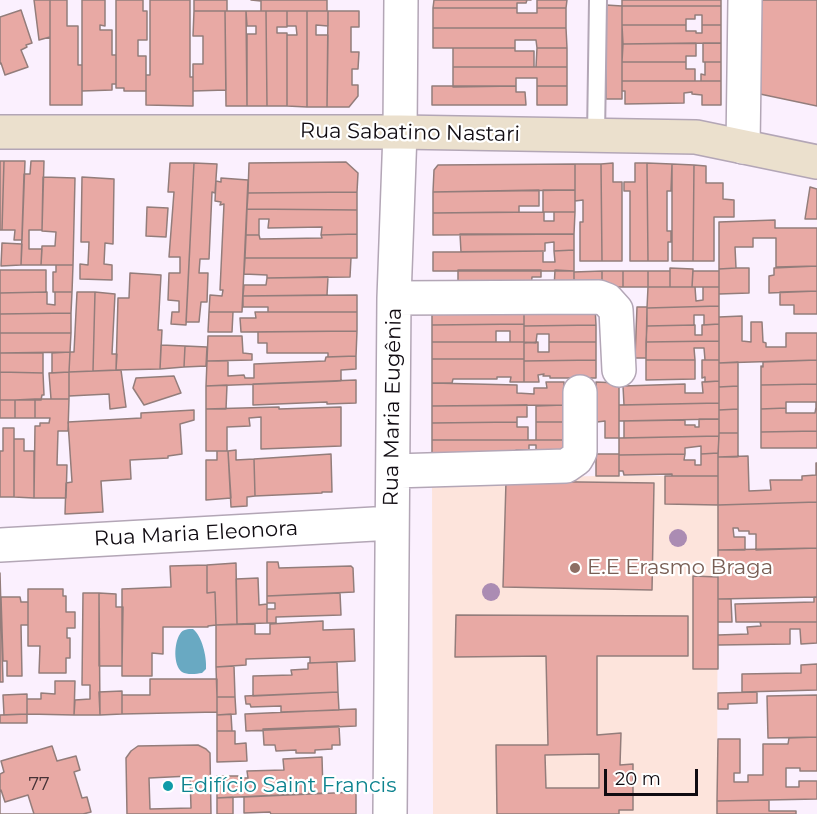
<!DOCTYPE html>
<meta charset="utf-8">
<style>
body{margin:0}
#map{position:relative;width:817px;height:814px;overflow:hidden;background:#fbf0fe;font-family:Montserrat,sans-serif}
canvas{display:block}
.scale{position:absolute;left:604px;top:769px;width:94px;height:27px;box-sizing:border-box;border:3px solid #100b11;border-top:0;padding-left:8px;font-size:18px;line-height:21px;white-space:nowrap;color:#100b11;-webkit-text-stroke:4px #fff;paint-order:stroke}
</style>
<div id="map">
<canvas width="817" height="814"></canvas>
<div class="scale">20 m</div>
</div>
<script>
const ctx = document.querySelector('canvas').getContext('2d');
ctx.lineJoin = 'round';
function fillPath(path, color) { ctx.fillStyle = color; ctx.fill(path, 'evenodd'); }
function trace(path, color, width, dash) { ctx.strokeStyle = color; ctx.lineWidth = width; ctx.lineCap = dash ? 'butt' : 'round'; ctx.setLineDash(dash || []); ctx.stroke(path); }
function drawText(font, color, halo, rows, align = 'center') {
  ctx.font = font + ' Montserrat,sans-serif'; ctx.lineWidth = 4.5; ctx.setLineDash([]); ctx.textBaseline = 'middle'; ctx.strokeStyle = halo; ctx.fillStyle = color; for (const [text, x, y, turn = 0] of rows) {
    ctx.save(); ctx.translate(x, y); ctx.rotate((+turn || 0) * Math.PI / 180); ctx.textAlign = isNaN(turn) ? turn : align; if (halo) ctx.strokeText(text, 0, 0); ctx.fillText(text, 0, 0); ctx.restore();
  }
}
fillPath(new Path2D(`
 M596 476H718L717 814H433L432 480Z`), '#fde4dc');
fillPath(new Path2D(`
 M193 629C202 636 207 657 206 669L202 673C196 674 187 675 182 672 173 665 174 643 180 634 183 629 188 629 193 629Z`), '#69a9c2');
const building = new Path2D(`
 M34 0H50V37L39 40Z
 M50 0H67V26H78V65H82V105H50Z
 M82 0H105V26L100 25V30H112V55H116V84H112V90L82 91Z
 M116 0H143V11H147V40H138V56H146V91H124V88H116Z
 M150 0H190V77H193V106L146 105V75H150Z
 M194 0H227V11H194Z
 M251 0H327V11H261V1Z
 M434 0H531H527L526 3H517V8H433Z
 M537 0H567L566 8H537Z
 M622 0H721V6H622Z
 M761 0H817V106L760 94Z
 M606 5 622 6V99H606Z
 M622 6H721V25H702V15H695V19H686V25H622Z
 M433 8H517V13H537V8H566V28H433Z
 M21 10 32 43 26 45 27 47 21 50 28 67 5 75 1 63 0 64V17Z
 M194 11H225L226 90 193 91V64H203V36H193Z
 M225 11H246L247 106H226Z
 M246 11H266L267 106H247V34H256V26H247Z
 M266 11H287V27H277V33H287V106H267Z
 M287 11H307V107L287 106V35H297L296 26H287Z
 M307 11H328V26L316 25V35H328L327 107H307Z
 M328 11H359V27H351V52H359L358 69H352V85H358V96L349 107H327Z
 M622 25H686V31H696V33H702V25H721V43L623 44Z
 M433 28H566L567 48H537L536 40H515V48H433Z
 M696 43V56H686V62H622L623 44Z
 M703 43H721V62H703Z
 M453 48H515V51H534V67H453Z
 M537 48H567V67H536Z
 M622 62H686V69H695V81H622Z
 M705 62H721V81H701V74L705 75Z
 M453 67H567V86H537V78H516V86L453 87Z
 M622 81H721V105H702V95L692 94V92L684 93V103L625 104V91H622Z
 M432 86H516V92H525L526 105H432Z
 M537 86H567V105H537Z
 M0 161H4L2 230H0Z
 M4 161H25L22 240H14L15 230H2Z
 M31 161H44L42 230H29V249H42L41 265H21L24 174H30Z
 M346 162 358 173 357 192 248 193 249 163Z
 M170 163H194L186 325 171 324 172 312H179V301L168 300 169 273H180V257H169L174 192H168Z
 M194 163 217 164 215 193 212 192 209 259H200L199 273H208L207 302H201L199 322H186Z
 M613 163V182H622V261H602L601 164Z
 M635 163H647L648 261H630V191H624V182H635Z
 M647 163 672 164 671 191H667V231H671V242H668V261H648Z
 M575 164H601L602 261H580V222H583V200L575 201Z
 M575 164V190L433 192 434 170 438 165Z
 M672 164 694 165 693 261H672Z
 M694 165 706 166V183H723V199L734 200V217H714V261H693Z
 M43 177 75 178 73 265H41L42 246H55L56 232 42 231Z
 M82 177 114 179 113 244 105 243 104 264 112 265V280L80 279V264L88 265 89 242H81Z
 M221 178 248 180 242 312H209L210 295 222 296 223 290H220L224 204 220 205 221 202 215 201 216 181 221 182Z
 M810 187 817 189V219H805Z
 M539 190V206H519V212L433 213V192Z
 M543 190H575V212H543Z
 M357 192V210L247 209 248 193Z
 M147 207 168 208 166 237 146 236Z
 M247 209 357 210V234L321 235 322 227 268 228 269 219H259V235H246Z
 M544 212V221H554V212H575L574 234 433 235V213Z
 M775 220V228H817V266L776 267V238H753V247H735L736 268 719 269V222Z
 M357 234V258H245L246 235H259L260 239 322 238 321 235Z
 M460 234H574V250L554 251V242L545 243V251L461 252Z
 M2 243 22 244 21 265 1 266Z
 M574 250V271H433V252L543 251V262H555L554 251Z
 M245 258H351L350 277 267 278V275L244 274Z
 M56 265H73L72 292H53V272H56Z
 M817 266V291L769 293V276L774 275V268Z
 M670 268 693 269 692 287H670Z
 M736 268H749V293L719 294V269Z
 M0 270H46V292L0 293Z
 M458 270H541V277H532L531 288H458Z
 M555 270 574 271V287L554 288Z
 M602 271H623V287H602Z
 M602 271V287H574V272Z
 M623 271H648V287H623Z
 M648 271H670V287H648Z
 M693 271H719V287H692Z
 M130 273 161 275 158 330H162L160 369 116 370 118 298H129Z
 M328 277 327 295 243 296 244 285H266L267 278Z
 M648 287H695L696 301 703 300V287H719V306L647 308Z
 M817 291V314H794V305H780V292Z
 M47 292V304L55 305V292H72L71 313 0 314V293Z
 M77 292H95L93 371 69 372 70 352H74Z
 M95 292 115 294 112 354H117L116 370 93 371Z
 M357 295V312H268V307H243V296Z
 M719 306V324L704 325V315H694V325L647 326V308Z
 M432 307H524V324L432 325Z
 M524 307H595L596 325 524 326Z
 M637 307H647L646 358H635Z
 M209 312H233L232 332H208Z
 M255 312H357V331L241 332 240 318H256Z
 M71 313V333H0V314Z
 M742 316V341L751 342V322H762L763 342 766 343V347H786V333H817V360L719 363V317Z
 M524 324V342H510V331H496V342H432V325Z
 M719 324V341L646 342 647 326 695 325V335H702V325Z
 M596 325V342H549V334H537L536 343 524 342V326Z
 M357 331 356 356 328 357V353H267V343H258V332Z
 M0 333H71L70 352 0 353Z
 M208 336H242L243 353 252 354V360L207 361Z
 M719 341V360H705L704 348H694L695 360H646V342Z
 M432 342H524V359H432Z
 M538 342V352H549V342H596V360L524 361V343Z
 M161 345 185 346 184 367 160 369Z
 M185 346 207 347 206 366 184 367Z
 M70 352 69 372 52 373V353Z
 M0 353H43V373L0 372Z
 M356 356V369L341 370V381L206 386 207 361H228V376L244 375 245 378H254V364L325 361 326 357Z
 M432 359H524V382H510L511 377H497V379H453L452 383H432Z
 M596 360V378H550V376H543L544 374 538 375 539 382H524V361Z
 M646 360H695V379L646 380Z
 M702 360H719V381L705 382V377L702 378Z
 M817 360V384L761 385V366L763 367V362Z
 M738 362V386L719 387V363Z
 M121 370 126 407 110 409 109 394 69 396V372Z
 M0 372 43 373 44 395H42L41 400H0Z
 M69 372V399H51L49 373Z
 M174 376 181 393 144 405 133 388 136 378Z
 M356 380V403L327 404V402L253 405V384Z
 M719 381V403L624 405 623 386 685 384V393H703L702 382Z
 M546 382H564V405L432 406V383L517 385V393L534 394V388H547Z
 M596 382 619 383V438H605V421L597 422Z
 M817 384V407H816V402H786V408L761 409V385Z
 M227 385 226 409H206V386Z
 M738 386V409L719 410V387Z
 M35 399H69L68 431H58L57 465H67L66 498H34L35 426H40V423H49L50 418H35Z
 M35 399V418H15V400Z
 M0 400H15V418H0Z
 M719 403V419L619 421V405Z
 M527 405V417H517V422L432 423V406Z
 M564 405 563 422H536V406Z
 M279 407V409L341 407V446L261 449V417L249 418 250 426 227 427V451H206V409Z
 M816 407H817V431L761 432V409L786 408V413H815Z
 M738 409V433H719V410Z
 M194 410V420L180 424 182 454 168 456V458L130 460 131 479 101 481 103 512 65 514 66 483 72 482 68 422 141 418V413Z
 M699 419H719V436L624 438V421L685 420V425H695V427H699Z
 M517 422V427H528V440H432V423Z
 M536 422H563L564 440H536Z
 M3 428H14V497H0V451H3Z
 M817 431V448H761V432Z
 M719 433H738V457H718Z
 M719 436 718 453 701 454V446L685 448V454L619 455V438Z
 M14 439H24V451H34V498L14 497Z
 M432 440H564V457H536V445H529V450H516L517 457 432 458Z
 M236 450V460L254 459 255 496 247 497V506L231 507 228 451Z
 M217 451H228L231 498 206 500V460H217Z
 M718 453V476H672V474L624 475 623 471H619V455L685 454 684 460H695V465H701V454Z
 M331 454 332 492H322V493L255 496 254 459Z
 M596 454H619V476H596Z
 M748 456 749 491 771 490 770 480H802V476L816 475V463H817V502L718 505V457Z
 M665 476H718V505L665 504Z
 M506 481 654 483 652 590 503 587Z
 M817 502V548L756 550V534H749V531H739L738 528H733L734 537H745V550H718V505Z
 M817 548V597L718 599V550Z
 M267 562H278L279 568 351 566 353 568 354 592 267 596Z
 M236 563 237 624 216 625 215 592 207 593V565Z
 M207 565V593L215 592 216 625 208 626V627H163V654L152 653V676H122V589L171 587 170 566Z
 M0 573 3 682H0Z
 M693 576 718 577V669H693Z
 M258 578 259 605 267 604V623L237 624 236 579Z
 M28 589H63V596H66V612H75V628H67V638H70V658H66V673H39L40 646H28Z
 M83 593H99L100 715H74L75 700 90 699V685H82Z
 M99 593 116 594V607H123L122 666H99Z
 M340 593 341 615 276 617V623H267V609H275V603H267V596Z
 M1 597H20L21 602H28V625H21L22 676H7V661H3Z
 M814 597H817V622H736L735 604 814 602Z
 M718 599H731L732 622H718Z
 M456 615 688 616V656H597V735L621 733 620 765 633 764V810H619V814H497L496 745H548L546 656 455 657ZM599 754V788H546L545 755Z
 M323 621V630L354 629 355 661 310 663V657L246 659V665L216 667V625L255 624V634H270V624Z
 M760 622H817V643L801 644 800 629H790V644L718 645V635L748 634 747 627 761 626Z
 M337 662 338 692 253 696V676L292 675 291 670 308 669V663Z
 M817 664V690L742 692V674L801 673V665Z
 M234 666 235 697H217L216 667Z
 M150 679H217V712L122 714V695H150Z
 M55 681H75L74 715 27 714V699H41V693L55 694Z
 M122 691V714L100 715 99 692Z
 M338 692 339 710 281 712V706L251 707 250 704H246L245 696Z
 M757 692V703L728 704V709H718V693Z
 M27 694V714L4 715 3 695Z
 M817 695V737L768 738 767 696Z
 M217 697H235L236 714 217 715Z
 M356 709V726L246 731 245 714Z
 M27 714V723H0V715Z
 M231 714 232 731H217V715Z
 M339 726 340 745H332V749L315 750V753H296V750L276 751 275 745H264L263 729Z
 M217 731H235V744L246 743 247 761 217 762Z
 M817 737V771H800V768H786V787H799V781H817V799L717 801 718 739H740V773H734V782H748V775H763V744H788L789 738Z
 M198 745 206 749 210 753 211 814H127L126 758 131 751 138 746Z
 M52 746 57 761 76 756 80 770 74 772 82 798 87 797 91 812 83 814H0V774L4 772 1 761Z
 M322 757 323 793 217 798V776H238L239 778H248L247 771 284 770 283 759Z
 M190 776 191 808 150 809 149 778Z
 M0 790H1L5 802 28 795 34 814H0Z
 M356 792V814H271L270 812 244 813V797Z
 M233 797V814H217V798Z
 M769 800V811H796V814H717V801Z`);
fillPath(building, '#e8a9a4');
trace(building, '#937d7b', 1.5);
const lane = new Path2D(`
 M596 136 598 0`);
const street = new Path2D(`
 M743 147 745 0
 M394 298 599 297 607 300 616 310 619 370
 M393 471 566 466 576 459 580 452V392
 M0 545 392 523
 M390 814 394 298 400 132 401 0`);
const secondary = new Path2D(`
 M0 132H400L696 137 817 162`);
trace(lane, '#b3a6b6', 20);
trace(street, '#b3a6b6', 36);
trace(secondary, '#b3a6b6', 36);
trace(lane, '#fff', 16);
trace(street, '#fff', 33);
trace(secondary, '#ebe0cd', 33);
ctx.fillStyle = '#ab8cb3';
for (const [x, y] of [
 [678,538],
 [491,592]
]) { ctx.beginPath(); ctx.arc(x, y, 9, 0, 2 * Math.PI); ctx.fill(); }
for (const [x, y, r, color] of [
 [575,568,6,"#8d6e63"],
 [168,786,6,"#0f9aa8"]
]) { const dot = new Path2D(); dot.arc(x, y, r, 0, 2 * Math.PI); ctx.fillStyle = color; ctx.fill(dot); trace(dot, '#fff', 2); }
drawText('18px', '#463236', null, [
 ["77",39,785]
]);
drawText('21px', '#100b11', '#fff', [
 ["Rua Sabatino Nastari",410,133,1],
 ["Rua Maria Eugênia",393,407,-89],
 ["Rua Maria Eleonora",196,534,-3]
]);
drawText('21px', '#785e54', '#fff', [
 ["E.E Erasmo Braga",587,568]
], 'left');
drawText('21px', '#0d838f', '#fff', [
 ["Edifício Saint Francis",180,786]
], 'left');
</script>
